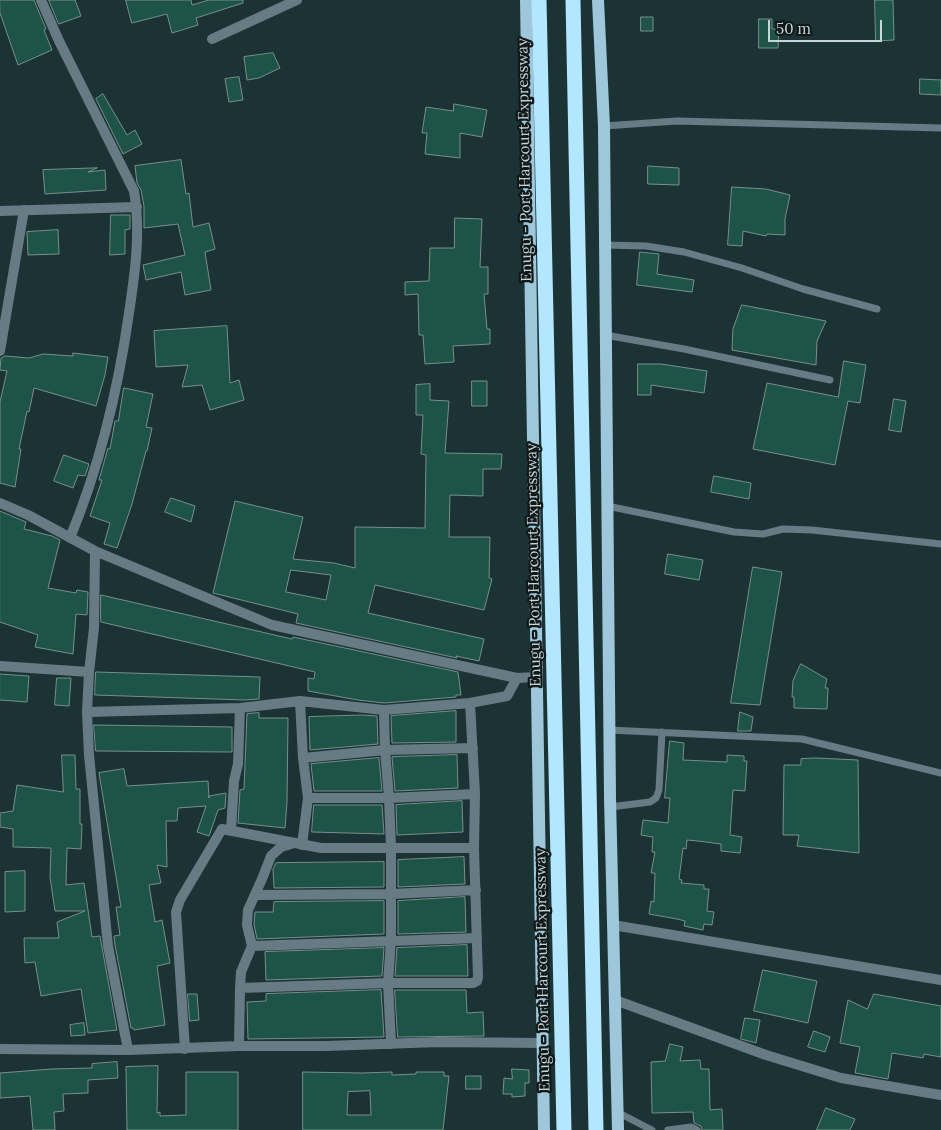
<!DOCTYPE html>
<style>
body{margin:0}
#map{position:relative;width:941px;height:1130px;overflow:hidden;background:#1c3335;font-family:Lora,serif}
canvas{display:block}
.scale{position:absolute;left:768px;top:20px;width:114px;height:22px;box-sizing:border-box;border:2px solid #c8d5d6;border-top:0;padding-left:6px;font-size:15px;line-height:18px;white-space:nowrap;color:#c8d5d6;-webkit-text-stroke:4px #0f1919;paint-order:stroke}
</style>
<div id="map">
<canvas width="941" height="1130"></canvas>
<div class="scale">50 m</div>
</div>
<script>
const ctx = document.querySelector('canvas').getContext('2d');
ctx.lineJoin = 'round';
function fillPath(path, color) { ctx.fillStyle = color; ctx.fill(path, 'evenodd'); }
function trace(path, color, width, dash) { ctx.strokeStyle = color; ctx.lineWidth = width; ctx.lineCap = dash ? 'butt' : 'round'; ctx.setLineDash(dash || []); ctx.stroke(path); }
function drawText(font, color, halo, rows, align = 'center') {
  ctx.font = font + ' Lora,serif'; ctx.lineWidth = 4.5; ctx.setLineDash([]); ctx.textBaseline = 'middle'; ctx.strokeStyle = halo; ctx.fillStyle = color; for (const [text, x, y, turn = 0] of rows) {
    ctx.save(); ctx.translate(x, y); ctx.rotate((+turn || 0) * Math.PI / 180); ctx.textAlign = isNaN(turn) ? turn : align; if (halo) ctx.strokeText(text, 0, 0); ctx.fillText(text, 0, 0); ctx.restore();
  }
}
const building = new Path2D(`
 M0 0H34L46 29 44 30 52 50 18 65 0 13Z
 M49 0H75L81 16 59 24Z
 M126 0H191L192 5 209 0H243V3L196 18 198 25 172 33 167 14 132 23Z
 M875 0H893L894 40 876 41Z
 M641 17H653V31H641Z
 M759 19H772V29H779L778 48H759Z
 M273 53 280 68 259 78 247 80 244 57Z
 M239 77 243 100 229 102 225 79Z
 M920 79 941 80V95L920 94Z
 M103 94 127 135 135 130 142 144 123 154 96 99Z
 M454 104 487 110 482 137 460 133V158L425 154 427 133H422L426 107 453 111Z
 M181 160 186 194 189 193 193 227 209 223 215 249 205 252 211 290 185 295 181 272 146 280 143 265 185 255 178 224 144 228V206L141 190 137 183 135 166Z
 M648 166 679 168V185L648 184Z
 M97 168 88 172 105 170 106 190 45 194 43 170Z
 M732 187 766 189 790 195 785 219V235L767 234 766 236 743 231 742 246 728 245Z
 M111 215H130V229L125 230V254L110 255Z
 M455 218 482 219 480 267H488V294H484L487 329H490V344L453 346 454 362 425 364 423 335H419L418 294 405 295V282L429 281 430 248H454Z
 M58 230 59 254 28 255 27 232Z
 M640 252 659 254 657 274 694 280 692 292 637 285Z
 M742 305 826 321 817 341 816 365 732 350 733 329Z
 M227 326 230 383 239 380 244 400 210 410 202 385 182 387 188 365 156 367 154 331Z
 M73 353 108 357 105 375 96 406 34 388 29 412 27 411 19 449H21L15 487 0 483V402L7 371 0 370 1 358 5 356 29 358 43 354 73 356Z
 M844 361 866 365 860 403 848 401 835 465 753 449 767 383 838 397Z
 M638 364H661L707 371 704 393 651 385V395H638Z
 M472 381H487V406H472Z
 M430 384V400L449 401 445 453 502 454 501 469H483V496L450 495 449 537H490L489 578 492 579 484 610 375 585 368 613 484 639 479 661 456 656 457 658 296 623 298 614 213 593 235 501 303 517 293 559 334 563 355 568V527L425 528 426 455 421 454 423 415H416V385ZM291 570 331 575 326 600 286 592Z
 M124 388 153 394 146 427 152 428 147 451H146L132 504 117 548 104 544 110 523 90 516 102 480H99L108 448 110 449 115 421H118Z
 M894 399 906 401 901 432 889 430Z
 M64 455 89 464 85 476 78 475 73 488 54 481Z
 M714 476 751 483 749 499 711 492Z
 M171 498 195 506 191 522 165 512Z
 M0 511 26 522 24 529 52 536 60 540 48 588 76 593 77 590 88 592 87 615 76 614 73 654 35 647 38 635 0 622Z
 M668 554 703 560 699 580 665 574Z
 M753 567 782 572 760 705 731 703Z
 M101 595 292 639 293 637 458 672 461 695H456V697L384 703 358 700 308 691V678L314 679 315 672 101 622Z
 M801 664 827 679 825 688H828L827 709 794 708V697H792L793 681Z
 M96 672 260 677 259 699 245 700 95 695Z
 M0 674 29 676 27 702 0 700Z
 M57 678H71L69 706 55 705Z
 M456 711V742L392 743 391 716Z
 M740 712 753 717 751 731H738Z
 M259 713V718H288L287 802 285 828 238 823 240 790 244 789 247 714Z
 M362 715 377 716 378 744 310 750 309 717Z
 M94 725 232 727V752L96 751Z
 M670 741 684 743 683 760 727 762V755L744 756V761H747L745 791 733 790 730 835 742 837 740 853 721 851V844L698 841 687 840 686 849 683 848 679 879 682 880 681 883 704 885V889H709L707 911 714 912 712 925 704 924 703 930 684 926 685 921 677 919 649 914 651 901 654 902 655 873H651L655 852H652L653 837 641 835 643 820 668 823 670 798H665Z
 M62 755H75L76 789H80V824H82L81 849 67 848 66 885 84 883 92 937 100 936 117 1030 88 1033 81 989 41 996 35 962 25 963 24 938H59L57 922 85 911H55L50 877 51 848 13 847V829L0 827V813L13 811 17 785 63 792Z
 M457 755 458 788 395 791 392 757Z
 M379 758 382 791H314L311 764Z
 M816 758 858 760 859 853 797 846 799 835H783L784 765H801V759Z
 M124 769 127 786 208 781 209 798V796L226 793 225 808 218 810 209 836 197 832 206 806 178 808 177 821H166L167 867 157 865 161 883 149 885 155 922 162 920 170 963 157 966 165 1025 134 1030 133 1028H131L115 945 114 936 120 935 116 907H121L99 773Z
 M462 801 463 832 397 835 396 805Z
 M314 805H382L384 834 312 832Z
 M464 857 465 884 398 887V860Z
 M384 862V887L274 888 273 869 276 863Z
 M25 871V911L5 912V872Z
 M465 897 466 932 398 934V901Z
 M384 901V934L257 939 254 924 255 912H273L274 902Z
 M467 945 468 976H395L397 948Z
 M384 948 382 976 266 980 265 952Z
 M763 970 817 981 808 1023 754 1011Z
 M381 990 384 1037 248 1039 247 1002 266 1001V994Z
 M395 990H466L467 1013 483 1012 484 1036 398 1037Z
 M188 994H197L199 1020 190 1021Z
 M874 994 941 1006V1057L924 1054 923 1058 892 1053 888 1079 855 1073 860 1047 840 1043 848 1000 867 1009Z
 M745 1018 760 1020 756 1043 741 1039Z
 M84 1023 85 1035 71 1036 70 1025Z
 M814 1031 830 1037 825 1052 808 1047Z
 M670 1044 683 1047 680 1061 700 1060 701 1069H709L710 1110 722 1109 723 1130H702L701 1126 694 1123 693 1112 652 1113 651 1062 665 1061Z
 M117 1062 118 1078 88 1080V1093L63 1094 64 1111 54 1112 55 1130H33L30 1096 0 1098V1073L52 1069 92 1068V1064Z
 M158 1066 157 1113 160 1112V1116L186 1115V1072H238V1130H127L126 1067Z
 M512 1069 529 1070V1083H525V1096L512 1097V1094H503L504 1078 512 1079Z
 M303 1072 362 1073 392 1072V1075L416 1074V1072H444V1076H449L443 1130H303ZM370 1091 371 1115H347L348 1092Z
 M466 1076H481V1089H466Z
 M826 1108 855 1119 850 1130H817Z`);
fillPath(building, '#1d5447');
trace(building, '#788f88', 1);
trace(new Path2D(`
 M604 126 677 121 941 128
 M605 245 646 246 684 252 742 268 803 289 877 309
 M605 335 684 349 830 380
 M607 506 734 532 763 534 783 529 812 530 941 544
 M609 730 802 739 941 773
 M610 807 650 802 656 798 659 790 662 732
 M617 1112 652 1130
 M668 1130 691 1127 697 1130`), '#677b85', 7);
trace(new Path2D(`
 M41 0 59 41 134 191C141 232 135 273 129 313 118 391 100 465 70 538
 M212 39 297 0
 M0 211 137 207
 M0 351 24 210
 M0 503 28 515 95 551 272 625 517 678 537 677
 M95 551 94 628 89 672 87 712 89 755 108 946 128 1050
 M0 666 89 672
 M300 701 303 758 308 798 302 845
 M384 710 385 750 389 798 391 847V940L388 983 391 1044
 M87 712 240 708 300 701 384 710 470 703 507 696 517 678
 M303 758 385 750 473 748
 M308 798H389L475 794
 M231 831 234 781 238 764 240 708
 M256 895 391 894 476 890
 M613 925 941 980
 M252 946 477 938
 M240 988 241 972 252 946 247 925 248 910 262 879 271 856 281 847 291 844
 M615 1000 766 1055 841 1078 941 1095
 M239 1046 240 988 388 983H473L477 981 478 977 474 848 475 794 470 703
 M0 1049 128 1050 239 1046H326L439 1042 542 1043
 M185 1049 176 912 180 900 222 829 321 848H474`), '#677b85', 10);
trace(new Path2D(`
 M526 0 544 1130
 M598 0 604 126 610 798 618 1130`), '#9ec7dc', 12);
trace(new Path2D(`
 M539 0 564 1130
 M573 0 596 1130`), '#b3e6ff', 15);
drawText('15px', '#c8d5d6', '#0f1919', [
 ["Enugu - Port Harcourt Expressway",525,160,-91],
 ["Enugu - Port Harcourt Expressway",534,565,-91],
 ["Enugu - Port Harcourt Expressway",543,970,-91]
]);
</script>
